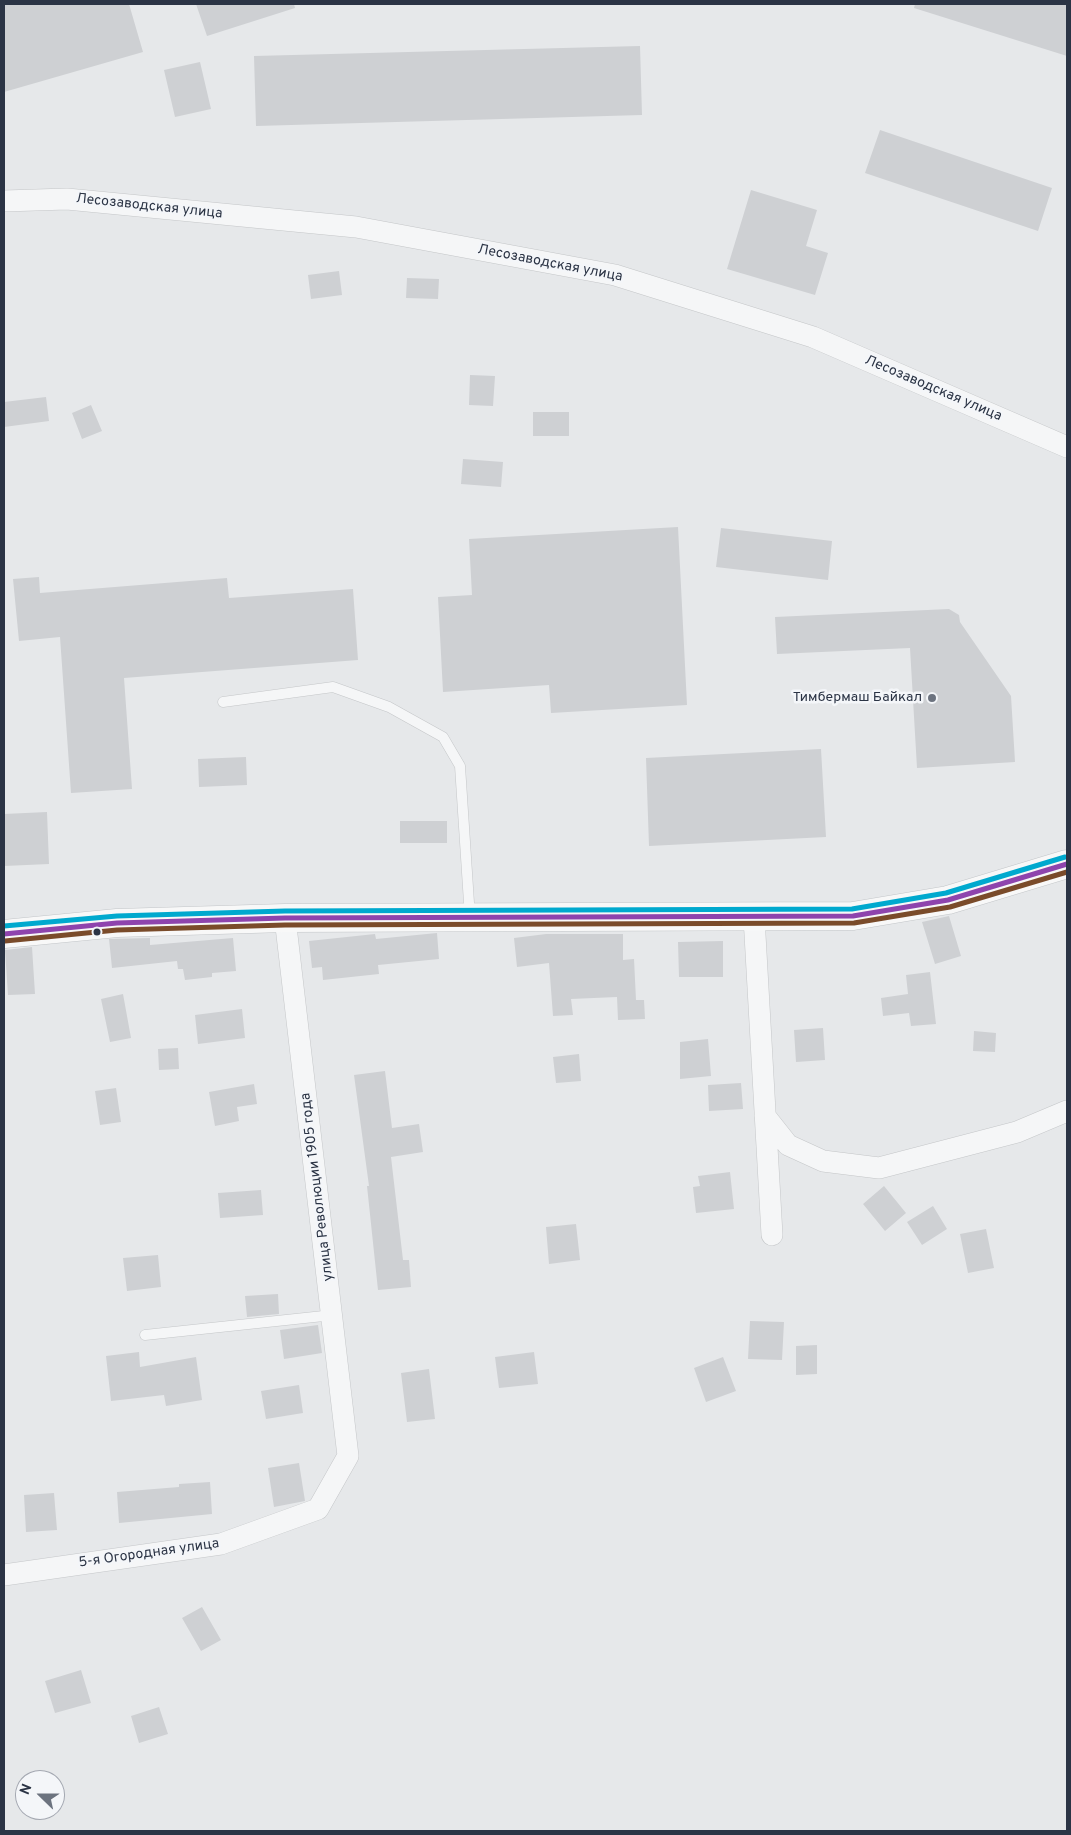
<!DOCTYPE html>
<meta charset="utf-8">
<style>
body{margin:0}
#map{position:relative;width:1071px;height:1835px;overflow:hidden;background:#e6e8ea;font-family:Overpass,sans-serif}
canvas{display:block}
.frame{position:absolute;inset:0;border:5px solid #2b3445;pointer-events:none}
.north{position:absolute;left:15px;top:1770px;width:50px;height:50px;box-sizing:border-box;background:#f4f6f9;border:1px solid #a4a8b1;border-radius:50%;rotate:292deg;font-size:14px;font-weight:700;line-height:20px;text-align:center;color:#2b3445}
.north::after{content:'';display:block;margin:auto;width:18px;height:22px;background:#6c737f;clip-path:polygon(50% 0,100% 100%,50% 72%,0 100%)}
</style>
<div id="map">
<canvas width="1071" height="1835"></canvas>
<div class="frame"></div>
<div class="north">N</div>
</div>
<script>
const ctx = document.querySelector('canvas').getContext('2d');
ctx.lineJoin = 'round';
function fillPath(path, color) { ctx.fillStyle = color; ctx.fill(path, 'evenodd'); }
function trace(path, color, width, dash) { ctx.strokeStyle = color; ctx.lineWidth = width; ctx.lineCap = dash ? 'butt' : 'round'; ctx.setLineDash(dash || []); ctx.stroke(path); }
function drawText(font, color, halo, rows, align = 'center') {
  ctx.font = font + ' Overpass,sans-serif'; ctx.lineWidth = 5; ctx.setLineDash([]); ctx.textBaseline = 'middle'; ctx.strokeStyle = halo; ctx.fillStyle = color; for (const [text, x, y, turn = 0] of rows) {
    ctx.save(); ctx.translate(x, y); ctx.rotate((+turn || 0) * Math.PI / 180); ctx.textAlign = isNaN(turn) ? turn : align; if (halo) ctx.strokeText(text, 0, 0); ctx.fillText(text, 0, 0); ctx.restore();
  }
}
fillPath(new Path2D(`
 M4 4H129L143 52 4 92Z
 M196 4H294L295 8 207 36Z
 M915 4H1067V56L914 8Z
 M640 46 642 115 256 126 254 56Z
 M200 62 211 109 175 117 164 70Z
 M880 130 1052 188 1038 231 865 173Z
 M751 190 817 210 806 246 828 253 815 295 727 269Z
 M339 271 342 295 311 299 308 275Z
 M407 278 439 279 438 299 406 298Z
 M470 375 495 376 493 406 469 405Z
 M46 397 49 421 4 427V402Z
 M91 405 102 431 82 439 72 413Z
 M533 412H569V436H533Z
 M463 459 503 462 501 487 461 484Z
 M678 527 687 705 551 713 549 685 443 692 438 597 472 595 469 539Z
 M721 528 832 541 828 580 716 567Z
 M39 577 40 593 227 578 229 598 353 589 358 660 124 678 132 789 71 793 60 637 19 641 13 579Z
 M949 609 959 615 960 622 1011 696 1015 762 917 768 910 648 777 654 775 617Z
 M821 749 826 837 649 846 646 758Z
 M246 757 247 785 199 787 198 759Z
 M47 812 49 864 4 866V814Z
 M400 821H447V843H400Z
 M949 916 961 956 935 964 922 922Z
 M437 933 439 959 378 965 379 974 323 980 322 967 312 968 309 941 375 934 376 939Z
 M546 934H623V960L634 959 636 1000H644L645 1019 618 1020 617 997 571 999 573 1015 553 1016 549 963 517 967 514 938Z
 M150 938V945L233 938 236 971 212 973V977L185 980 183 969H178L177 961 112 968 109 939Z
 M723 941V977H679L678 942Z
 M32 947 35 994 8 995 5 950Z
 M930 972 936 1024 911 1026 909 1013 883 1016 881 998 908 994 906 975Z
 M123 994 131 1038 110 1042 101 999Z
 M242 1009 245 1038 198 1044 195 1015Z
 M823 1028 825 1060 796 1062 794 1030Z
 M974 1031 996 1033 995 1052 973 1051Z
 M708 1039 711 1076 680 1079V1042Z
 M178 1048 179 1069 159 1070 158 1049Z
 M579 1054 581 1081 556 1083 553 1057Z
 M385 1071 392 1128 419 1124 423 1152 391 1157 403 1260H409L411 1287 378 1290 367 1186H369L354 1075Z
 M741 1083 743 1109 709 1111 708 1085Z
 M254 1084 257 1104 237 1107 239 1121 215 1126 209 1092Z
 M116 1088 121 1122 100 1125 95 1091Z
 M730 1172 734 1209 696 1213 693 1187 700 1186 698 1176Z
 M884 1186 906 1213 885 1231 863 1204Z
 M261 1190 263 1215 220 1218 218 1193Z
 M933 1206 947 1229 922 1245 907 1222Z
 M576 1224 580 1260 549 1264 546 1227Z
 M986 1229 994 1268 968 1273 960 1234Z
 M158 1255 161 1287 127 1291 123 1258Z
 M278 1294 279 1314 247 1317 245 1296Z
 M750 1321 784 1322 782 1360 748 1359Z
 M318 1325 322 1353 284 1359 280 1330Z
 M817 1345V1374L796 1375V1346Z
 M139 1352 140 1367 196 1357 202 1400 166 1406 164 1395 111 1401 106 1356Z
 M534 1352 538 1384 499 1388 495 1357Z
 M723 1357 736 1391 706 1402 694 1368Z
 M429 1369 435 1419 407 1422 401 1373Z
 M299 1385 303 1413 266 1419 261 1391Z
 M299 1463 305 1501 274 1507 268 1468Z
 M210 1482 212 1514 119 1523 117 1492 179 1487V1484Z
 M54 1493 57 1530 26 1532 24 1495Z
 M202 1607 221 1640 201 1651 182 1618Z
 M81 1670 91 1703 55 1713 45 1681Z
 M159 1707 168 1734 139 1743 131 1716Z`), '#ced0d3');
const service = new Path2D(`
 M223 702 333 687 389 707 443 737 460 766 470 918
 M145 1335 333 1315`);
const minor = new Path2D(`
 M4 201 67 199 356 227 615 275 813 337 1067 447
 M754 917 772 1235
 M765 1116 788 1145 823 1161 879 1168 1017 1132 1067 1111
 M4 1575 221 1544 318 1509 348 1456 285 918`);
const primary = new Path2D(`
 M4 934 117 923 285 918 853 916 948 900 1067 864`);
trace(service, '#c4c6c8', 11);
trace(minor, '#c4c6c8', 22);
trace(primary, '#c2c5c8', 29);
trace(service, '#f5f6f7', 10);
trace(minor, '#f5f6f7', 21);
trace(primary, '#f8f8f8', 28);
trace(new Path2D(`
 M4 934 117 923 285 918 853 916 948 900 1067 864`), '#8e44ad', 5);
trace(new Path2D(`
 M5 941 117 930 285 925 854 923 950 907 1067 872`), '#7a4b2a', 5);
trace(new Path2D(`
 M4 926 117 916 285 911 852 909 946 893 1065 857`), '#00a9ce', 5);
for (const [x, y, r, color] of [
 [932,698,5,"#6c737f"],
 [97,932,4.5,"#2b3445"]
]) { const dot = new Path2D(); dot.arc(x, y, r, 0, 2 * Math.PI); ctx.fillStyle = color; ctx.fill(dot); trace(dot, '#f4f6f9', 2); }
drawText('14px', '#2b3445', '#f4f6f9', [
 ["Лесозаводская улица",149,207,6],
 ["Лесозаводская улица",550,264,11],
 ["Лесозаводская улица",933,389,23],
 ["улица Революции 1905 года",318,1187,-97],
 ["5-я Огородная улица",149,1554,-8]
]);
drawText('14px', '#2b3445', '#f4f6f9', [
 ["Тимбермаш Байкал",922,698]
], 'right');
</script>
